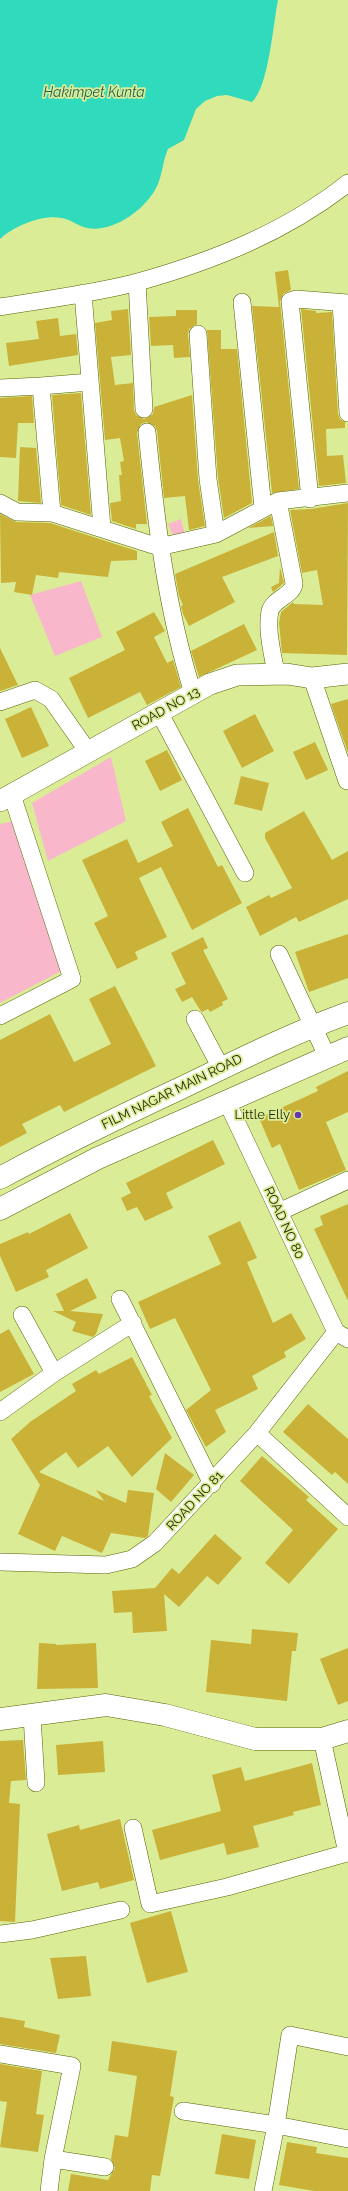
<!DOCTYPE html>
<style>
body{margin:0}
canvas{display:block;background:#dbec97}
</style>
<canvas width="348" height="2191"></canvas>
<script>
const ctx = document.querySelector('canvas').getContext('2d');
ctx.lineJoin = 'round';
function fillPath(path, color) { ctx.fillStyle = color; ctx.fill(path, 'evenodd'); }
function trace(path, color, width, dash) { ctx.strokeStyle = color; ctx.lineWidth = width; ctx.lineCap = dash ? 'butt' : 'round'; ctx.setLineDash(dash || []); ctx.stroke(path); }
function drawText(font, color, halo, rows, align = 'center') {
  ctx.font = font + ' Raleway,sans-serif'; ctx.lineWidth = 3.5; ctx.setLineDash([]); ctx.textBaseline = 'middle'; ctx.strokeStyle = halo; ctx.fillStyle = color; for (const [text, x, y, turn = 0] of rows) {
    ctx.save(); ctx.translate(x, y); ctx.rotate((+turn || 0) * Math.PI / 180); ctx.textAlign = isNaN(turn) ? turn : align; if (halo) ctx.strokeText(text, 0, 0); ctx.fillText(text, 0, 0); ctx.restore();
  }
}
fillPath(new Path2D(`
 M181 519 186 539 176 542 168 524Z
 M81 581 102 637 55 656 30 595Z
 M111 757 126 821 48 861 32 803Z
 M14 821 67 968 0 1003V824Z`), '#f9b7cc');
fillPath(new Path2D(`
 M0 0H278C273 24 269 86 252 102L227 95 217 96 205 101 196 109 184 140 168 149C162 162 163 176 155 190 143 211 112 233 87 228 78 226 70 219 62 218 42 214 14 226 0 239Z`), '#2fdabd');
fillPath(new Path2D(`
 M288 270 291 290 283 294 280 302 299 489 272 493 252 306 279 307 275 272Z
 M128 309 131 355 111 357 115 385 133 383 134 410 136 415 144 419 153 414 154 407 192 395 198 480 205 526 189 530 185 496 164 498 157 431 155 426 146 422 141 424 137 433 147 524H136V529L112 521 110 503 121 501 119 475H122L120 462 124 461 120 438 105 440 95 323 112 320 111 311Z
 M301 309 316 311V313L332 312 338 414 340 419 345 422V428L326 429 327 456 343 455 346 483 319 486Z
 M176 310H197V324L189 329 188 334 190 357 174 358 173 345 151 346 149 317 176 316Z
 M58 318 60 336 76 334 78 355 9 366 6 343 39 339 36 321Z
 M207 330H221V349H237L252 503 224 518 218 478Z
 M81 393 91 515 61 505 52 395Z
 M32 396 34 423H18L16 458 0 457V398Z
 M20 447 36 448 41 503 18 501Z
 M348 503 347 655 282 653 279 623 281 612 293 602 294 604 323 605 317 570 302 573 290 510 311 509Z
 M0 514 16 522 50 523 137 551V560L111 561 108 577 59 572 58 578 36 575 32 595 14 592 16 582 1 583Z
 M271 516 273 526 248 528Z
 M274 532 278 556 222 577 235 602 189 626 183 614 181 606 183 605 179 596 175 574Z
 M280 567 284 583 273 592 271 587 279 583Z
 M154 612 165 631 154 637 167 663 173 660 181 687 147 705 140 692 88 718 69 678 125 650 116 632Z
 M244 624 257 650 199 677 191 651Z
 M0 648 18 685 0 691Z
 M348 699V753L331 704Z
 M31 707 49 746 22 758 5 719Z
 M255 714 274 751 242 768 223 731Z
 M315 742 328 770 306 780 293 752Z
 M167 750 182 780 160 791 145 761Z
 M241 776 269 783 262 811 234 804Z
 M188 808 218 867 222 865 242 903 192 930 161 867 139 878 167 937 135 952 138 959 117 969 94 923 108 916 82 860 127 839 138 863 173 846 161 822Z
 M304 811 332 860 348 851V899L299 922 296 917 260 936 246 907 269 895 271 898 292 888 265 838V833Z
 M348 934V978L309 992 295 952Z
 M203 937 208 948 203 950 228 999 222 1002 223 1005 210 1012 208 1009 202 1012 200 1010 192 997 182 1002 175 989 186 984 171 953Z
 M115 986 156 1066 64 1112 60 1105 22 1124 27 1133 0 1147V1040L50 1014 74 1062 111 1044 89 999Z
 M348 1071V1112L326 1122 346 1170 299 1190 280 1144 272 1148 259 1118 318 1091 316 1087Z
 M213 1140 225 1164 166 1193 173 1208 145 1221 137 1207 127 1211 121 1198 131 1193 126 1183Z
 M348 1204V1301L314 1229 323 1225 320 1216Z
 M70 1213 88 1248 46 1270 49 1277 16 1292 0 1256V1244L28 1232 29 1234Z
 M240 1221 257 1258 247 1262 273 1323 291 1313 306 1339 284 1352 286 1357 252 1376 258 1389 215 1410 226 1432 206 1447 186 1410 211 1390 175 1318 150 1329 138 1302 221 1264 208 1236Z
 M87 1278 97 1298 70 1311 103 1314 96 1334 93 1337 72 1331 76 1322 53 1311H64L56 1294Z
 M9 1329 34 1374 0 1392V1334Z
 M132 1357 152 1395 149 1396 172 1438 132 1477 108 1446 78 1468 66 1452 39 1472 104 1501 96 1490 126 1503 128 1490 154 1493 148 1536 145 1538 111 1533 102 1553 62 1536 55 1551 18 1534 40 1485 11 1439 30 1422 76 1391 72 1384 96 1370 99 1374Z
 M308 1404 348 1439V1484L335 1472 332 1475 283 1432Z
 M165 1453 194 1475 171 1502 156 1489Z
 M262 1456 309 1497 306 1500 338 1529 289 1584 265 1563 293 1530 240 1481Z
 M215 1534 242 1558 218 1585 207 1576 179 1607 164 1594 167 1631 133 1633 132 1612 114 1613 112 1591 155 1588 172 1568 179 1574Z
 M252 1629 298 1633 296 1651H292L287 1701 206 1692 211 1640 251 1644Z
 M39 1643 56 1644V1645L96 1643 98 1688 37 1689Z
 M348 1648V1701L338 1705 320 1659Z
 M23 1740 26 1780 11 1781 9 1803 20 1804 15 1922 0 1921V1741Z
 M103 1741 105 1772 58 1775 56 1745Z
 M312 1763 321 1805 293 1812 294 1815 253 1826 259 1847 227 1855 224 1843 160 1860 152 1830 221 1811 212 1775 241 1767 245 1781Z
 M120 1819 134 1880 100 1889 98 1882 62 1891 47 1834 79 1825 80 1830Z
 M171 1911 188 1972 147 1983 130 1923Z
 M86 1956 91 1996 58 1999 50 1958Z
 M0 2017 25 2021 24 2027 60 2035 56 2053 0 2044Z
 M112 2041 177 2051 170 2096 174 2097 160 2176 152 2175 150 2191H68L71 2174 108 2180 115 2168 111 2159 115 2135 128 2137 137 2076 108 2071Z
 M0 2064 42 2071 36 2114 44 2115 38 2152 0 2147 7 2102 0 2101Z
 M222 2134 256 2140 249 2179 215 2174Z
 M287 2142 317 2147 316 2153 348 2158V2191H314L279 2185Z`), '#cab238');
const minor = new Path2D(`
 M137 282 144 409
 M83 293 102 528
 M242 302 263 508
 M341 303 348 413
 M0 307C46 299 93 294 138 282 213 261 286 232 348 183
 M198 334 208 479 216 534
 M41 386 90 382
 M0 388 41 386 52 513
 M147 432C156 521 166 608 193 693
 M310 499 290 301 296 299 348 303
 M0 503 17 512 52 513 159 547 216 534 278 501 348 493
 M276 674C273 655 266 630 270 611 274 598 294 595 294 583L278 501
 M312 678 347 781
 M0 702 35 690 51 699 89 753
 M159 712 245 873
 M279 954 327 1056
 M0 1016 72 979 12 795
 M195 1019 221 1068
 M227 1102 336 1332 348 1339
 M279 1212 348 1180
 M120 1299 212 1484
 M22 1315 54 1373
 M0 1412 54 1373 133 1323
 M257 1433 348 1517
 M0 1562 106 1565 132 1559 155 1543 257 1433 336 1332
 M32 1716 36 1783
 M133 1828 150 1904 227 1887 347 1853 322 1739
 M0 1934 32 1930 121 1910
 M0 2054 72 2066 53 2159 49 2191
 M183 2111 276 2125 348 2139
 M53 2159 105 2167
 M263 2191 276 2125 290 2035 348 2047`);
const tertiary = new Path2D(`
 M0 801 210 684 237 675 287 674 312 678 348 674`);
const secondary = new Path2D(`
 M0 1178C59 1146 119 1117 179 1089 235 1062 290 1034 348 1013
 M0 1209 98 1158 348 1048
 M0 1719 106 1705 165 1715 255 1739H322L348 1731`);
trace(minor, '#576300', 18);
trace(tertiary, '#576300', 22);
trace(secondary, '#576300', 23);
trace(minor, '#fff', 17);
trace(tertiary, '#fff', 21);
trace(secondary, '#fff', 22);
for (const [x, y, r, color] of [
 [298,1115,4,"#6736ad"]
]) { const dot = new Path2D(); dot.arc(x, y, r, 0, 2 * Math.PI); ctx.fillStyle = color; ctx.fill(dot); trace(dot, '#dbec97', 1.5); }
drawText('13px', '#1d2201', '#dbec97', [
 ["ROAD NO 13",166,709,-29],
 ["FILM NAGAR MAIN ROAD",172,1092,-26],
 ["ROAD NO 80",284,1223,65],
 ["ROAD NO 81",195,1501,-47]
]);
drawText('13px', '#1d2201', '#dbec97', [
 ["Little Elly",290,1115]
], 'right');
drawText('italic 14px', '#1e5e52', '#dbec97', [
 ["Hakimpet Kunta",94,93]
]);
</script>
